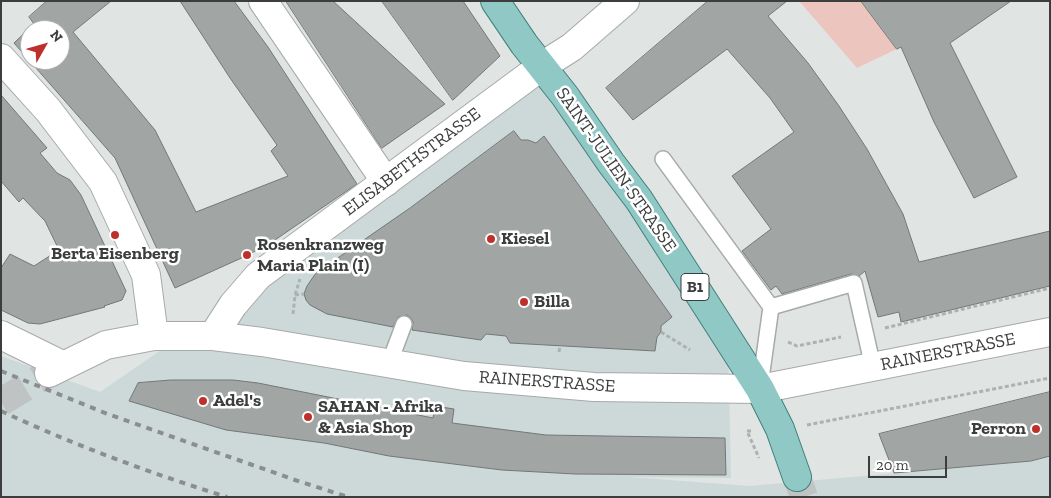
<!DOCTYPE html>
<style>
body{margin:0}
#map{position:relative;width:1051px;height:498px;overflow:hidden;background:#e0e5e4;font-family:"Zilla Slab",serif}
canvas{display:block}
.frame{position:absolute;inset:0;border:2px solid #3c3d3d;pointer-events:none}
.north{position:absolute;left:20px;top:20px;width:50px;height:50px;box-sizing:border-box;background:#fff;border:1px solid #b1b1b1;border-radius:50%;rotate:52deg;font-size:14px;font-weight:700;line-height:20px;text-align:center;color:#3c3d3d}
.north::after{content:'';display:block;margin:auto;width:18px;height:22px;background:#be302c;clip-path:polygon(50% 0,100% 100%,50% 72%,0 100%)}
.scale{position:absolute;left:868px;top:456px;width:79px;height:22px;box-sizing:border-box;border:2px solid #3c3d3d;border-top:0;padding-left:6px;font-size:15px;line-height:18px;white-space:nowrap;color:#3c3d3d;-webkit-text-stroke:4px #fff;paint-order:stroke}
</style>
<div id="map">
<canvas width="1051" height="498"></canvas>
<div class="frame"></div>
<div class="north">N</div>
<div class="scale">20 m</div>
</div>
<script>
const ctx = document.querySelector('canvas').getContext('2d');
ctx.lineJoin = 'round';
function fillPath(path, color) { ctx.fillStyle = color; ctx.fill(path, 'evenodd'); }
function trace(path, color, width, dash) { ctx.strokeStyle = color; ctx.lineWidth = width; ctx.lineCap = dash ? 'butt' : 'round'; ctx.setLineDash(dash || []); ctx.stroke(path); }
function drawText(font, color, halo, rows, align = 'center') {
  ctx.font = font + ' "Zilla Slab",serif'; ctx.lineWidth = 5; ctx.setLineDash([]); ctx.textBaseline = 'middle'; ctx.strokeStyle = halo; ctx.fillStyle = color; for (const [text, x, y, turn = 0] of rows) {
    ctx.save(); ctx.translate(x, y); ctx.rotate((+turn || 0) * Math.PI / 180); ctx.textAlign = isNaN(turn) ? turn : align; if (halo) ctx.strokeText(text, 0, 0); ctx.fillText(text, 0, 0); ctx.restore();
  }
}
fillPath(new Path2D(`
 M538 80 728 339 731 478 629 477 750 486 1032 461 1050 456V497H1V356L100 392 354 217Z`), '#ccd9d8');
fillPath(new Path2D(`
 M799 1H861L897 49 901 47 857 68Z`), '#edc5bf');
const building = new Path2D(`
 M47 1H111L73 32 155 130 196 212 288 176 271 151 277 145 230 78 180 1H234L268 47 357 184 272 242 246 256 175 288 115 158 14 43 34 24 29 17ZM30 30H60V60H30Z
 M286 1H333L445 104 382 148Z
 M382 1H463L500 56 453 100Z
 M708 1H787L768 16 808 63 839 106 867 149 903 214 919 262 1050 231V286L901 322 899 312 878 317 865 271 859 276 851 274 782 294 776 286 771 290 742 251 771 229 732 176 794 132 770 98 727 49 633 120 606 88Z
 M861 1H1011L950 43 1017 177 974 198 934 122 901 47 897 49Z
 M1 95 47 148 40 153 57 173 70 180 81 195 126 291 122 300 104 306 105 307 40 324 28 323 1 310V268L10 254 34 266 59 250 45 221 23 198 19 202 1 181Z
 M514 131 521 140H528L536 143 544 136 672 317 661 326V332L657 337 655 351 510 343 506 336 486 334 481 340 412 330 413 322 411 318 407 315 398 317 393 327 327 314 310 305 306 300 304 294 307 286 316 273 410 208Z
 M171 380H233L258 383 433 418 435 406 454 409 452 423 546 435 725 438 726 475 575 474 502 470 389 456 324 443 226 430 129 401 138 383Z
 M1050 392V456L1031 461 894 473 879 434Z`);
fillPath(building, '#a1a6a5');
trace(building, '#737877', 1);
trace(new Path2D(`
 M1 402 49 373`), '#bfc3c3', 28, [28, 14]);
trace(new Path2D(`
 M797 477 804 497`), '#bfc3c3', 28, [28, 14]);
const lane = new Path2D(`
 M663 159 771 307 760 386
 M771 307 854 283 873 367
 M389 364 404 324`);
const street = new Path2D(`
 M263 1 386 182
 M1 58 48 110 103 182 146 275 154 336
 M1 335 62 365`);
const secondary = new Path2D(`
 M213 336 233 305 258 276 542 66 572 47 625 1
 M49 373 106 345 154 336H213L262 342 464 376 594 387 760 389 1050 332`);
const primary = new Path2D(`
 M495 1 524 44 565 96 611 163 639 200 728 339 760 389 780 429 797 477`);
trace(lane, '#a6aaa9', 18);
trace(street, '#a6aaa9', 30);
trace(secondary, '#a6aaa9', 30);
trace(primary, '#41807c', 30);
trace(new Path2D(`
 M295 295 304 294
 M293 314 295 295 300 279
 M885 328 1050 288
 M661 332 690 350
 M788 342 797 346 841 337
 M559 352 560 346
 M807 425 1050 378
 M751 431H747L759 458`), '#adb1b1', 3, [4, 2.5]);
trace(lane, '#fff', 15);
trace(street, '#fff', 28);
trace(secondary, '#fff', 28);
trace(primary, '#8fc8c5', 28);
trace(new Path2D(`
 M1 371 105 413 295 480 348 497
 M1 411C74 445 150 473 227 497`), '#8b8e8e', 4, [6, 6]);
for (const [x, y, r, color] of [
 [115,235,5,"#be302c"],
 [491,239,5,"#be302c"],
 [247,255,5,"#be302c"],
 [524,302,5,"#be302c"],
 [203,401,5,"#be302c"],
 [308,417,5,"#be302c"],
 [1036,429,5,"#be302c"]
]) { const dot = new Path2D(); dot.arc(x, y, r, 0, 2 * Math.PI); ctx.fillStyle = color; ctx.fill(dot); trace(dot, '#fff', 2); }
for (const [x, y, w] of [
 [695,287,28]
]) { const box = new Path2D(); box.roundRect(x - w / 2, y - 13.5, w, 27, 4); ctx.fillStyle = '#fff'; ctx.fill(box); trace(box, '#3c3d3d', 1); }
drawText('bold 16px', '#3c3d3d', null, [
 ["B1",695,287]
]);
drawText('18px', '#3c3d3d', '#fff', [
 ["ELISABETHSTRASSE",412,162,-37],
 ["SAINT-JULIEN-STRASSE",616,170,55],
 ["RAINERSTRASSE",948,352,-11],
 ["RAINERSTRASSE",547,382,4]
]);
drawText('bold 18px', '#3c3d3d', '#fff', [
 ["Kiesel",501,239],
 ["Rosenkranzweg",257,245],
 ["Maria Plain (I)",257,266],
 ["Berta Eisenberg",115,254,"center"],
 ["Billa",534,302],
 ["Adel's",213,401],
 ["SAHAN - Afrika",318,407],
 ["& Asia Shop",318,428],
 ["Perron",1026,429,"right"]
], 'left');
</script>
